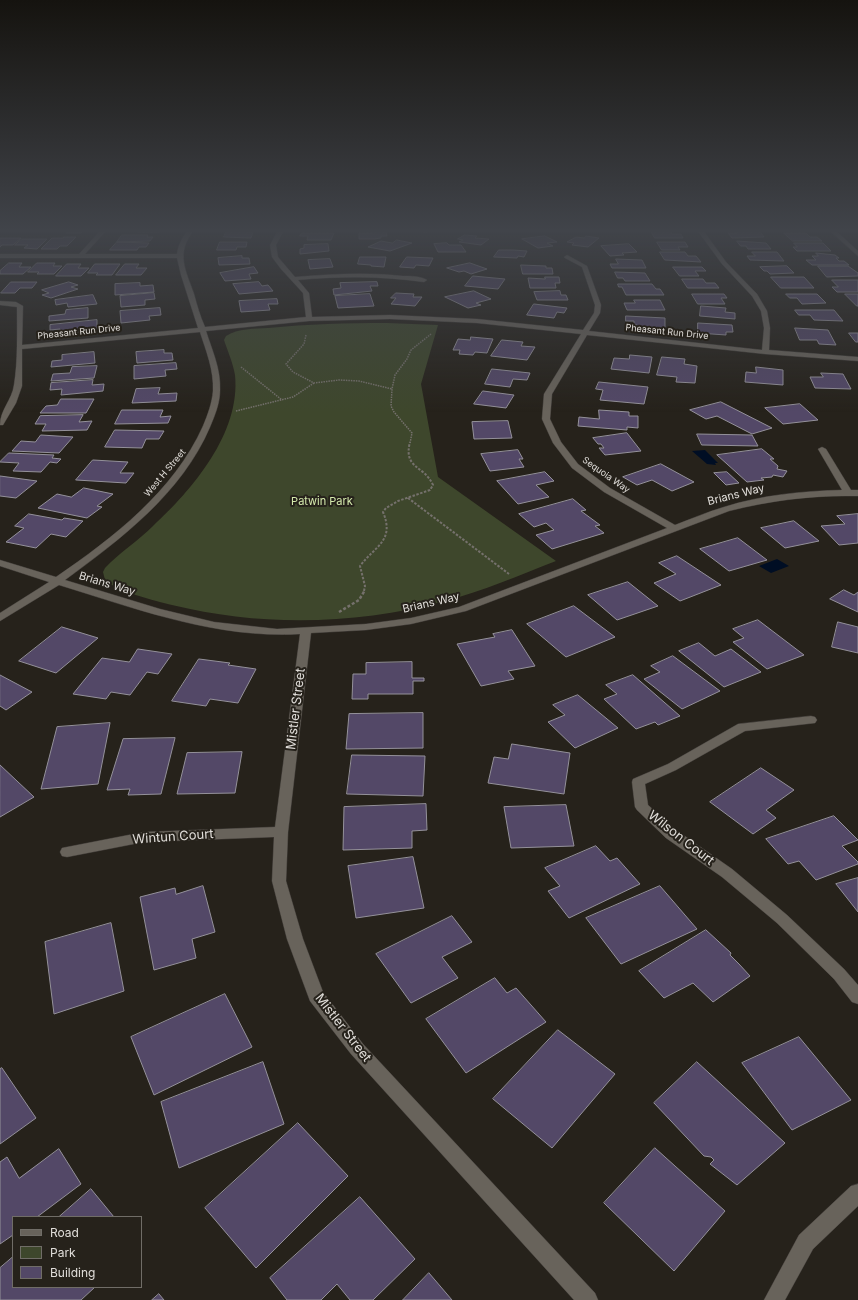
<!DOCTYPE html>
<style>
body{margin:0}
#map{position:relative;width:858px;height:1300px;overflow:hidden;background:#26221b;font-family:Inter,sans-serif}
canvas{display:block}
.legend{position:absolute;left:12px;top:1216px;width:130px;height:72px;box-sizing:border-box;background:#26221b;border:1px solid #706d67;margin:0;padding:5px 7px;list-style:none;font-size:12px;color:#e0ddd9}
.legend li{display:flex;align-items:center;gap:8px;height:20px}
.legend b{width:20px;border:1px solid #706d67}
</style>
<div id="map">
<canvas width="858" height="1300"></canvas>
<ul class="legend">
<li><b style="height:5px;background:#68635b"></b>Road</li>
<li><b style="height:11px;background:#3e472c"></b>Park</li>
<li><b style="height:11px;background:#534867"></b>Building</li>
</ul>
</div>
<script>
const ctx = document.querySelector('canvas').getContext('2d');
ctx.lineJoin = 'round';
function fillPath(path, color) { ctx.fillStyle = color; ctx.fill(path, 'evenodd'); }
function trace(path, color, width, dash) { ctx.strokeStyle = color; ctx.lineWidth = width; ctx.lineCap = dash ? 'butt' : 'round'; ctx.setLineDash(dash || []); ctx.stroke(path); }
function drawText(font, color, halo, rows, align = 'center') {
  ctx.font = font + ' Inter,sans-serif'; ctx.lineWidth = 4; ctx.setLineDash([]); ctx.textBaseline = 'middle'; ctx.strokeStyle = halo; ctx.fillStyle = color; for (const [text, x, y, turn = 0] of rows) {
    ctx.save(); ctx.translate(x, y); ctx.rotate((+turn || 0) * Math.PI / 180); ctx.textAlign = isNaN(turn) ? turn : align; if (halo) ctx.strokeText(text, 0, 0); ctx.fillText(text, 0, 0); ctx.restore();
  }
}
fillPath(new Path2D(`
 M387 323 438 325 421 384 438 477 556 561C520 575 483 591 445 601 356 625 262 627 172 605 156 601 116 591 105 580L103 572 105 568C119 553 138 541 153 526 192 490 241 433 235 375 233 363 228 352 224 340L226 336C238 328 255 329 268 328 308 324 347 323 387 323Z`), '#3e472c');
fillPath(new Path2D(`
 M705 450 718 463H715L716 465 707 464 692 451Z
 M777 559 789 566 771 573 759 566Z`), '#000e24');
const building = new Path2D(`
 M60 230H83L81 233H66L67 231H59Z
 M139 230H160L159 232H137Z
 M227 230H249L248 232H253L251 238 224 237Z
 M735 230H759L764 237 732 238 728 233H737Z
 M372 231H386L387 236H381V238L374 239H359V233H372Z
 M651 231H670L672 234H681L683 238H655Z
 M302 233H334L331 240H307L308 236H300Z
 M784 233H806L810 237H817L822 241H793Z
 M122 235H148L147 237H153L150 241 117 242Z
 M465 235 477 236 475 238 489 239 481 245 459 242 463 240 458 239Z
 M545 236 557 242 547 243 553 246 538 248 522 239Z
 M586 236 599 238 588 247 572 245 574 243 567 242 576 237 584 238Z
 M64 237H76L67 246H60L57 249H41L52 238H63Z
 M0 238H21L13 245H2L0 247Z
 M22 239H47L37 249 24 248 28 245H15Z
 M397 240 412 243 390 251 368 247 381 241 392 243Z
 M737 241 766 243 771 249H748L746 246H741Z
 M117 242 149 243 146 247H139L137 250H110Z
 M220 242H247L246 247H237L236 250H217Z
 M657 242H685L688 247H678L680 250H662Z
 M447 243 449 245H461L466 252H438L434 244Z
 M794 243H823L831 251H797L793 247H797Z
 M328 244 329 251 300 254V249L304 248V245Z
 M629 244 637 252 622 253 624 255 610 256 601 246Z
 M499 250H513L527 251 524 257 518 256 517 258 494 257Z
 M660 252H685L688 256H696L701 262 665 260Z
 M752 252H777L784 261 750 260 747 256H755Z
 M816 253 835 255 839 258H836L839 261H844L849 265H812L806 260H816L812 256H818Z
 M242 256V258H249L250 264 219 265 218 258Z
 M360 257H386L384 267 371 266V265L358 264Z
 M407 257 433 258 429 266 416 265 414 268 400 267Z
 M330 259 333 267 310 269 308 260Z
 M616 259 642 260 646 268H612L610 264H618Z
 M9 263H22L19 267H31L23 274H0V271Z
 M37 263H55L53 266H62L54 274H37L39 272H28Z
 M470 263 487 269 471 274 464 271 459 272 447 268Z
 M67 264H81L78 268H89L81 276H56Z
 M95 264H120L112 275H96L98 273H88Z
 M125 264H139L136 268H147L141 275H116Z
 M521 265 546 266V268H552L553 274H523Z
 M787 266 794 273 770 274 767 271H764L760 267Z
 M818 266H848L858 273V276L827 277Z
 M254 267 258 273 249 274 251 279 225 281 220 273Z
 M673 267H702L706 271H695L699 276H680Z
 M615 272 645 273 650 281H625L623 278H618Z
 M473 276 505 279 498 289 465 286Z
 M545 277H559L560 283H555L556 288H530L528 278 545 279Z
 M771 277H804L814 288H781Z
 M682 279H703L706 283H715L719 288H688Z
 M832 280H858V292H837L832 287H838Z
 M11 282H37L32 288H20L15 293H1Z
 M69 282 78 285 71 287 78 289 51 298 42 295 49 293 42 290Z
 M259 282 262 286 268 285 273 291 239 294 233 284Z
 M377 282 378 286H370L372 291 334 295 333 289 341 288 340 283Z
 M140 283V286L153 285 154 292 115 295V284Z
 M618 284H652L656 289H660L664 295H626L622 287H619Z
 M474 291 491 299 476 303 481 305 468 308 445 297Z
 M560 291 561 295H566L568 300H537L534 292Z
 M154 293 155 299 145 300V305L121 307 120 296Z
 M396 293 414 294 413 297H422L415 306 391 304 396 298H391Z
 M370 294 374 306 338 308 335 296Z
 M692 294H724L727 298H721L725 304H698Z
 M786 294H817L826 303 802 304 797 298H790Z
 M845 294H858V306H857Z
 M93 295 97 304 68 307 67 303 56 305 55 300Z
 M277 299 278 304H268L270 310 241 312 239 301Z
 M634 300H660L665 310H627L624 303H635Z
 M534 304 567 308 564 313 557 312 554 318 527 315Z
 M701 306 726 308 725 312 735 313V319L700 316Z
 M88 308V318L49 321V316L65 314 66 310Z
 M160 308 161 315 149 316 150 320 121 323 120 311Z
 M795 310H834L843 321 814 320 810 315H799Z
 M626 316 665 318V330L636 328 637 325H634V321H626Z
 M97 320V330L60 334V329L50 330V325Z
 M698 323 732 325 733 332H726V335L698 333Z
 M795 328 828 330 836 345 819 344 817 340H800Z
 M849 333H858V342H856Z
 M471 337 493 339 487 353 475 352 473 355 459 354 460 350H453L458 339 470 340Z
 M502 340 523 342 521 346 535 347 527 360 491 356Z
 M164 350V353H172L173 360 137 363 136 352Z
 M94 352 95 363 51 367 52 361 62 360V355Z
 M630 355 652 357 649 373 611 369 614 358 629 359Z
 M662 357 685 359 684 364 697 366 695 383 676 382 677 377 657 375Z
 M176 363 177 369 165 370 166 376 134 379V366Z
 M97 366 94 378 51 381 53 374 70 373 72 367Z
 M756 367 783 370V385L745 382 746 372 756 373Z
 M492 369 530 373 527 380 513 379 510 387 485 384Z
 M821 373 843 374 851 389 815 388 810 377H823Z
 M93 380 92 385 104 384 103 391 61 395 62 389 50 390 51 383Z
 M599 382 648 387 644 404 600 400 603 390 596 389Z
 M160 388 158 394 177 393 176 401 132 403 136 389Z
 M483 391 514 395 506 408 474 404Z
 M61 399H94L86 413H40L46 406 57 405Z
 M721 402 772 428 752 434 717 416 706 419 690 410Z
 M800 404 818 420 783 424 765 408Z
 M122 410H163L160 417 171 416 168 423 115 424Z
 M599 410 629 412V416H638V428L627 427V430L578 426 579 417 599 419Z
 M83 415 79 422 92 421 87 430 42 431 46 424H35L40 416Z
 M508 421 512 438 474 439 472 422Z
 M115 430 164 431 159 439H146L142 448 105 447Z
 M627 433 641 451 605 455 599 448H604L601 444H598L593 438Z
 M697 434 752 435 758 446 702 445Z
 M41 435 73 437 59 453 12 451 21 441 35 442Z
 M762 449 774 459H770L778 466 777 469 787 471 783 477 773 475 772 477 761 478 764 480 747 482 717 455Z
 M518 450 523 459H519L524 467 490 471 481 454Z
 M9 453 54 455 52 458 61 459 57 463 50 462 41 472 13 471 19 463 0 462Z
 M93 460 128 462 120 473H134L126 483 76 480Z
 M661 464 694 482 672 491 652 480 637 485 623 477Z
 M545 472 554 481 536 485 549 497 518 504 497 481Z
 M727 472 739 483 726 485 714 473Z
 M0 476 37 481 16 498 0 496Z
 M84 488 113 494 97 506 102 507 87 518 38 508 57 494 71 497Z
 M573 499 586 510 581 511 600 525 595 526 604 533 552 549 536 535 554 530 546 523 534 527 519 514Z
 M29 514 62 520 64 518 83 521 66 537 51 534 36 548 6 542 24 528 15 526Z
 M858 514V543L839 545 821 526 845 524 837 516Z
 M794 521 819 541 785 548 761 528Z
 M738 538 767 560 729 571 700 549Z
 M677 556 721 585 680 601 654 583 676 574 659 563Z
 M628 582 658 606 617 620 588 595Z
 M844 590 854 595 858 592V612L830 599Z
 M574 606 615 637 566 657 527 624Z
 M758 620 804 655 767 669 733 642 744 638 733 629Z
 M838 622 858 627V653L832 647Z
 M62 627 98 638 56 673 19 661Z
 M512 630 535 666 508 671 514 679 481 686 457 644 495 637 493 634Z
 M699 643 715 656 731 649 761 672 724 687 679 651Z
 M138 649 172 654 158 674 147 672 130 695 111 692 106 699 73 694 102 658 129 662Z
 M673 656 720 691 682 709 644 679 660 672 651 666Z
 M199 659 230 663 228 665 256 669 238 703 210 699 206 706 172 701Z
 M412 662V678H424V681H413V694H368V699H352L353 674H366V663Z
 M0 675 32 692 6 710 0 706Z
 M633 675 680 716 658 725 655 722 636 729 604 699 617 694 606 685Z
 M578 695 618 728 575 748 548 722 565 715 553 705Z
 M423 713V748L346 749 349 714Z
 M110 723 98 784 41 789 57 727Z
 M175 738 161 794 128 795 130 789 107 790 123 739Z
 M512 744 570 753 564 794 488 783 494 757 508 759Z
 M242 752 235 793 177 794 187 753Z
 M352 755 425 756 423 796 347 794Z
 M0 765 34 797 0 817Z
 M761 768 794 790 766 810 776 818 753 834 710 802Z
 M426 804 427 830 412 831V848L343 850 344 807Z
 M566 805 574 846 511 848 504 807Z
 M834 816 858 840 842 846 858 862V864L816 880 799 861 788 864 766 839Z
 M596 846 610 861 617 858 640 884 569 918 548 891 560 886 545 868Z
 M413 857 424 908 356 918 348 866Z
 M858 878V912L836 884Z
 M203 886 215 932 192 939 196 958 154 970 140 897 175 888 176 894Z
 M660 886 697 929 621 964 586 918Z
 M452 916 472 942 442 957 458 978 411 1003 376 954Z
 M111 923 124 991 54 1014 45 942Z
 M706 930 731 953 730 955 739 964 750 976 713 1002 693 983 664 998 639 971Z
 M495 978 507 993 516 988 546 1022 466 1073 426 1019Z
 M225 994 252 1047 154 1095 131 1037Z
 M558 1030 615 1074 552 1148 493 1099Z
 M799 1037 851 1100 792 1130 742 1063Z
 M263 1062 284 1124 179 1168 161 1102Z
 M697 1062 785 1143 737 1185 710 1164 714 1160 711 1157 704 1156 654 1103Z
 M2 1068 36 1118 0 1144V1069Z
 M298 1123 348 1176 256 1268 205 1208Z
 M655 1148 725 1211 674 1271 604 1203Z
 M59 1149 81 1184 37 1217H13V1235L0 1244V1162L7 1157 19 1178Z
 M91 1189 114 1217H59Z
 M360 1197 415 1259 373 1300H350L337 1284 321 1300H287L270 1278Z
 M13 1257V1287H95L81 1300H0V1268Z
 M429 1273 452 1300H403Z
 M159 1294 164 1300H152Z`);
fillPath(building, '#534867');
trace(building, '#94919a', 1);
const minor = new Path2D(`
 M101 230H107L85 254H177C178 245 182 238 188 230H194C175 254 186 270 194 294 197 305 200 316 205 327L306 317 303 293 281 269 272 257 270 245 278 230H284L276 245 278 257 295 277C331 274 367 272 403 276 410 276 421 276 427 280L424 282C382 276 340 276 298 280L309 293 312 317 390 315 477 319 583 330 594 313 595 305 582 267 565 258 564 257 567 255 587 266 601 305 600 313 589 331 762 350 764 328 761 311 752 296 722 264 697 230H703L726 262 757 294 767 311 770 328 769 350 858 357V361L765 354 587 335 552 394 550 419 561 442 578 464 610 488 675 525C691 519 707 512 724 507 762 495 802 491 842 490L818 449 822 447 826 449 851 490H858V496C814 495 772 500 729 511L466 611 411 624 366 630 311 633 288 832 286 881 303 939 323 992 363 1044 595 1293 598 1300H574L351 1054 310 1001 287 939 272 881 274 837 144 842 67 857 62 856 60 852 62 848 67 847 144 832 275 827 300 634C217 639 137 609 59 585L0 621V613L49 582 0 566V560L56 577C113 538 174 491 203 426 208 414 212 403 213 391 214 370 206 351 200 332L22 349V386L16 403 3 425H0C0 410 12 400 14 385 18 362 17 331 17 307L0 305V301L16 302 23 306 22 345 198 328 181 275 177 258H0V254H79ZM390 319 477 323 581 334 544 394 542 419 553 443 572 468 604 492 667 528 459 607 411 618 366 624 277 629 214 622 160 609 65 580C121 539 182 493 210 427 215 415 220 403 220 390 221 369 212 350 206 331L309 321Z
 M423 230H429V232L424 233Z
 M829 230H835L858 251V256Z
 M811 716 815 717 817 720 815 723 745 731 676 770 645 784 648 805 676 830 732 869 787 915 844 969 858 985V1004L852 1002 834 979 777 923 722 877 666 838 637 810 635 807 632 782 633 779 668 764 738 724Z
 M858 1184V1206L813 1249 785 1300H764L799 1235 851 1186Z`);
trace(minor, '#413d39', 1);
trace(new Path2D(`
 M306 335 304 344 286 364 293 372 314 383 339 380 359 381 392 389
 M241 367 282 400
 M236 411 293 397 314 383
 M410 443 412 433 394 412 391 406 392 389 395 375 407 359 411 350 431 334`), '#75716c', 1.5, [1.5, 1]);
trace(new Path2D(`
 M408 498 509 574
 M364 591 365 586 360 566C375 546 395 541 383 512L386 508 398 501 430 490 433 485C424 465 403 469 410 442`), '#75716c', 2, [2.5, 1.5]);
trace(new Path2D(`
 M339 612 359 600 365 590`), '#75716c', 2.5, [3, 2]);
fillPath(minor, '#68635b');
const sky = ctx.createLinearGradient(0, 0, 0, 412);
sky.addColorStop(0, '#15130f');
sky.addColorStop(0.56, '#41444a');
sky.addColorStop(1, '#41444a00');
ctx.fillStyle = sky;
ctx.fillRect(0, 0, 858, 412);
drawText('9px', '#e0ddd9', '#26221b', [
 ["Pheasant Run Drive",79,332,-6],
 ["Pheasant Run Drive",667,332,6],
 ["West H Street",165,473,-50],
 ["Sequoia Way",606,475,35]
]);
drawText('11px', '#e0ddd9', '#26221b', [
 ["Brians Way",736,495,-14],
 ["Brians Way",107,584,17],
 ["Brians Way",431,603,-13]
]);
drawText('11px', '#d5eaad', '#26221b', [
 ["Patwin Park",322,502]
]);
drawText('13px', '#e0ddd9', '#26221b', [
 ["Mistler Street",296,709,-83],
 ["Wintun Court",173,837,-4],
 ["Wilson Court",681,838,38],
 ["Mistler Street",343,1028,52]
]);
</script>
